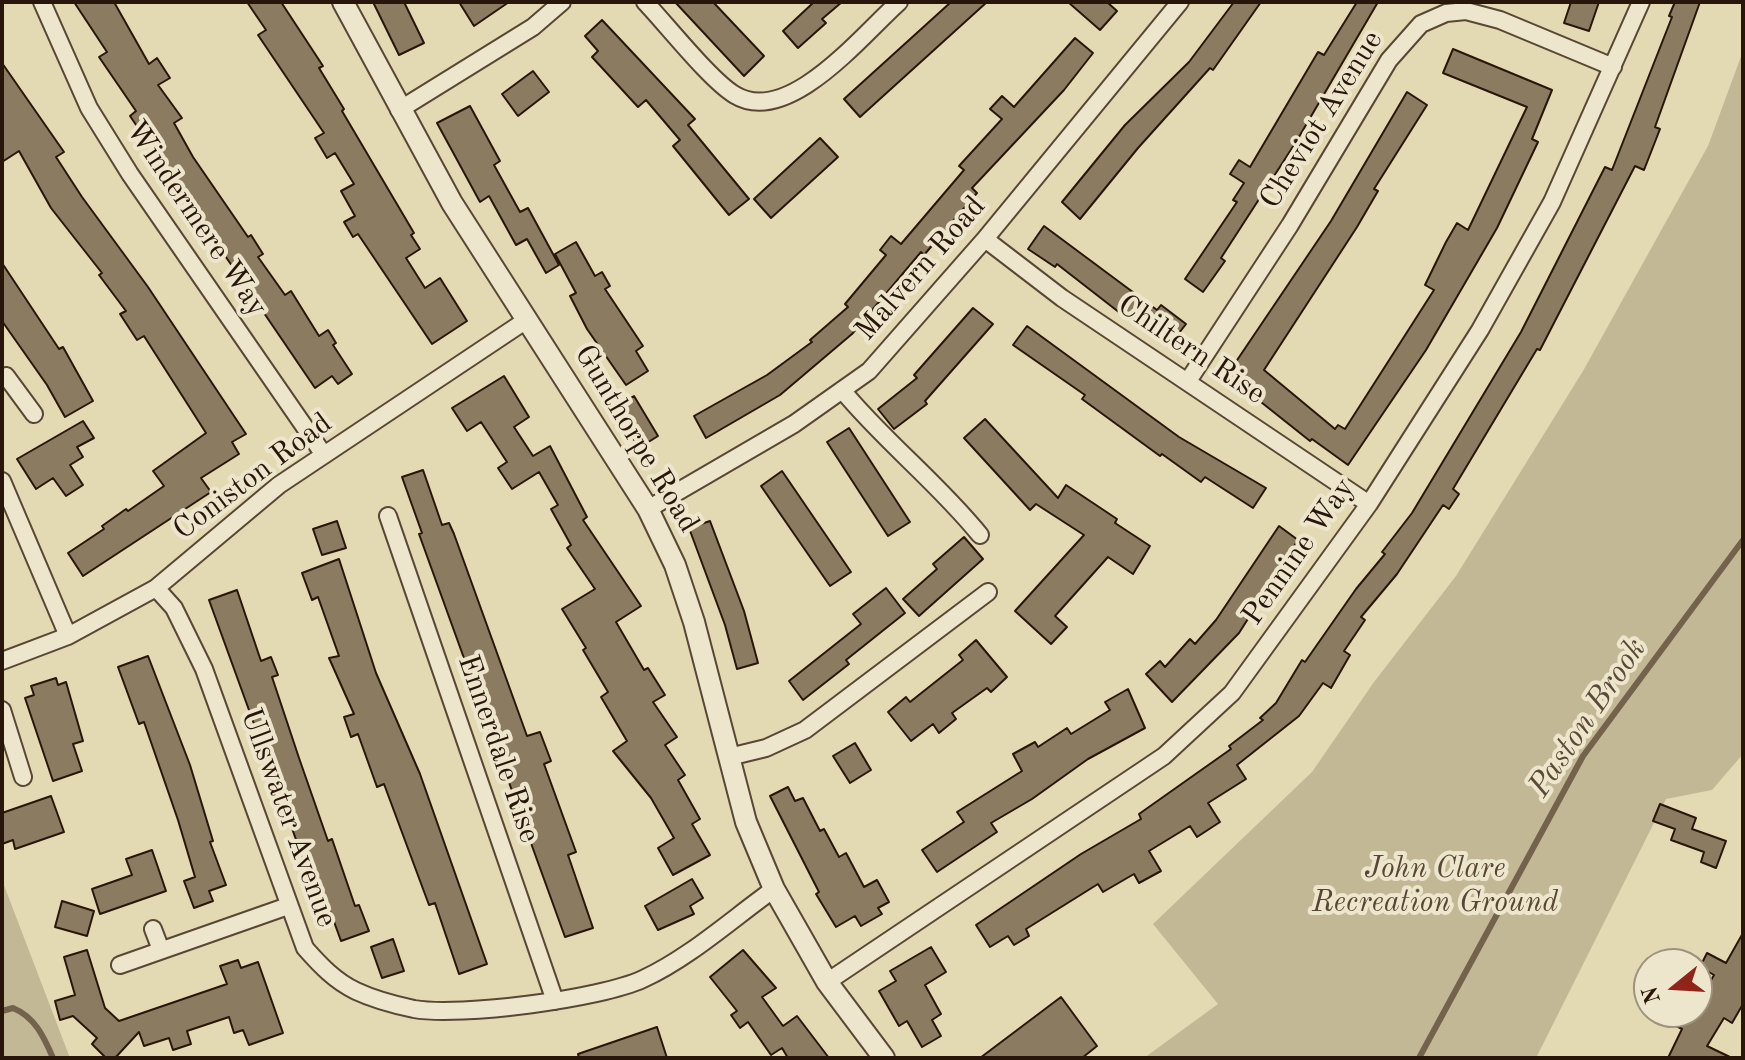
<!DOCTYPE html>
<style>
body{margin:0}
#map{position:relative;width:1745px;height:1060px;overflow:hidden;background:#e3d9b2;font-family:"Old Standard TT",serif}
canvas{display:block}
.frame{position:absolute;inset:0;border:4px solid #29160a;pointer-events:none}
.north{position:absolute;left:1633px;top:948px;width:80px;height:80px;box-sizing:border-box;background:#ede6cd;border:2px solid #9f937f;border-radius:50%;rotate:252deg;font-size:22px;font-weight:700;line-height:32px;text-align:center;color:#29160a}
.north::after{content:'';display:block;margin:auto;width:28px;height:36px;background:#8f2418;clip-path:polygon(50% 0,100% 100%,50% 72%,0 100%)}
</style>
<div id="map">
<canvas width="1745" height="1060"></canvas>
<div class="frame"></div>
<div class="north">N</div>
</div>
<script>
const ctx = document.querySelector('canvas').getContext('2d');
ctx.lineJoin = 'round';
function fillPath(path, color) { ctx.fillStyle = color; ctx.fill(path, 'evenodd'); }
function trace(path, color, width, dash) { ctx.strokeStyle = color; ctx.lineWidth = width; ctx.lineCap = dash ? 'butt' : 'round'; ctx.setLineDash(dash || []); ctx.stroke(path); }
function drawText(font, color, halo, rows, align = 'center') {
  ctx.font = font + ' "Old Standard TT",serif'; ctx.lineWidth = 8; ctx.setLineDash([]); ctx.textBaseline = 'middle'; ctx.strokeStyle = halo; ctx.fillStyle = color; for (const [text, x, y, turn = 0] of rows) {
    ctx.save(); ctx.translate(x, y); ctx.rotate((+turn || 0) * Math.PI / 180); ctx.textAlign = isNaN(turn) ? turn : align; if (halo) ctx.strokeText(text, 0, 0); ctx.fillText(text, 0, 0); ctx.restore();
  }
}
fillPath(new Path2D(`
 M1743 51V754L1712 790 1666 799 1536 1058H1144L1218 1004 1153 924 1312 772 1374 682 1456 576 1583 371 1708 146Z
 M2 880 70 1058H2Z`), '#c3b895');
trace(new Path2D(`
 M2 1011 13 1008C35 1017 44 1037 53 1058
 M1419 1058 1583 756 1743 540`), '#73634d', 6);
const building = new Path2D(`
 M74 2H114L149 64 157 58 170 78 158 85 182 118 174 123 193 157 248 237 251 235 263 254 258 257 285 295 291 291 319 336 328 330 336 343 333 345 352 374 338 384 332 376 315 388 130 116 136 111 99 57 107 52Z
 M247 2H281L323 66 319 68 344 109 342 111 414 233 411 235 420 249 406 258 425 288 440 278 467 321 432 344 358 234 353 237 344 222 355 216 341 191 354 184 335 153 327 158 315 138 324 133 258 35 266 30Z
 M373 2H404L424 43 399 55Z
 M459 2H509L474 26Z
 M675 2H713L764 56 744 76Z
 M814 2H842L822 19 826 23 798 48 783 31Z
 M951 2H987L860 117 844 99Z
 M1068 2H1107L1117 11 1100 30Z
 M1234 2H1261L1213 70 1210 68 1138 148 1080 219 1062 202 1125 125 1189 62Z
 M1357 2H1378L1296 142 1221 258 1225 261 1203 292 1185 279 1237 202 1233 200 1244 183 1230 174 1239 160 1250 167 1318 52 1324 55Z
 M1571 2H1599L1589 31 1564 23Z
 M1675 2H1700L1655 127 1660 129 1644 170 1635 166 1540 350 1537 349 1453 489 1459 494 1449 509 1443 505 1397 574 1361 617 1365 620 1344 651 1350 655 1331 688 1323 683 1299 716 1237 765 1246 779 1208 803 1220 822 1197 837 1190 826 1149 851 1161 871 1139 883 1134 874 1103 892 1098 884 1026 929 1029 936 1014 945 1008 936 990 947 976 925 1081 854 1141 819 1139 814 1231 749 1229 746 1263 720 1260 718 1276 703 1302 660 1305 662 1356 589 1385 554 1382 552 1412 513 1521 332 1605 167 1612 170 1672 17 1669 16Z
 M602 20 695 119 688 125 749 199 729 215 673 146 680 140 646 100 638 107 592 57 598 51 585 36Z
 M1075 38 1093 53 1064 90 972 188 977 193 924 255 921 252 852 334 780 395 706 438 694 416 767 375 812 342 810 340 848 307 845 304 886 255 880 250 891 236 901 244 964 170 959 166 1002 119 990 109 1002 96 1014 107Z
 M1453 49 1552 90 1532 139 1538 142 1497 228 1426 350 1348 465 1312 439 1310 441 1227 375 1331 221 1407 92 1427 105 1374 189 1378 191 1357 227 1264 370 1335 429 1338 425 1345 429 1434 290 1425 285 1446 242 1457 223 1468 230 1527 107 1443 73Z
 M2 63 64 152 56 157 82 197 148 287 246 434 232 442 239 454 201 478 211 492 83 576 68 553 104 529 102 526 126 509 128 511 164 486 153 471 206 433 144 336 137 340 120 314 126 311 99 275 102 273 51 208 19 151 2 162Z
 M533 71 549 92 518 116 502 94Z
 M470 106 500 161 494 165 520 212 528 208 559 265 546 273 527 239 516 245 489 196 480 202 437 123Z
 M820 138 838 157 771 218 754 199Z
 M1044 226 1157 310 1161 305 1186 324 1176 337 1169 331 1162 341 1122 310 1120 313 1057 264 1055 267 1028 249Z
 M576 242 595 276 602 272 610 286 605 289 643 346 636 351 648 371 626 385 587 329 570 296 576 293 555 254Z
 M2 263 59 349 63 347 93 401 65 417 47 385 2 321Z
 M973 308 993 324 925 401 927 404 894 429 878 409 917 378 914 375Z
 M1027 326 1179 437 1266 488 1253 508 1205 477 1201 482 1162 454 1160 456 1082 399 1085 395 1013 345Z
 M504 376 529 417 514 427 533 456 550 446 587 517 583 520 641 606 616 622 644 670 648 668 665 695 653 702 677 737 665 745 685 775 678 780 700 819 692 824 710 855 673 875 658 848 674 838 651 798 613 751 627 741 601 697 608 692 583 650 586 648 562 609 595 589 567 548 571 545 551 509 558 505 539 472 512 489 498 468 507 462 481 422 467 431 452 408Z
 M634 396 658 436 639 448 615 407Z
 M985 419 1058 498 1066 485 1117 519 1115 523 1150 546 1133 574 1108 557 1055 616 1067 627 1051 644 1015 611 1084 535 1036 504 1030 510 964 438Z
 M83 421 94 438 77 447 83 457 70 465 83 485 66 496 53 478 36 489 17 459Z
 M849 428 910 522 888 536 827 442Z
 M423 470 442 525 449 523 454 534 527 736 540 732 551 761 544 764 576 852 568 855 593 928 565 937 419 534 422 533 402 477Z
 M782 471 851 572 830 586 761 486Z
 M337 521 346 548 322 555 313 529Z
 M710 521 744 611 758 663 737 669 725 625 689 528Z
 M1279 526 1298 540 1239 633 1172 702 1146 674 1160 661 1165 667 1190 639 1195 644 1216 620Z
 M964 537 983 559 919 616 903 599 937 569 933 564Z
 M339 559 376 673 420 774 487 964 459 974 435 903 429 905 384 784 377 787 358 734 351 737 344 717 354 714 329 658 339 656 318 597 312 600 302 573Z
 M886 588 905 613 846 660 849 664 803 700 789 681 861 624 853 614Z
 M237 590 261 661 271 657 278 675 272 677 299 758 328 841 332 839 355 906 359 905 369 931 341 941 329 908 325 909 313 877 310 878 209 600Z
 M976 640 1007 677 991 692 987 688 952 713 956 719 939 733 933 724 911 741 888 712 906 697 910 702 963 660 959 655Z
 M148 656 190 765 213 841 210 842 226 885 209 891 213 901 194 908 184 881 195 877 178 820 144 722 139 724 118 667Z
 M56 678 58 685 66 682 83 741 73 744 82 771 53 781 25 698 34 695 31 686Z
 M1128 689 1145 728 1088 759 1032 799 991 823 997 832 937 872 922 850 964 822 957 812 1022 771 1013 754 1035 742 1038 747 1067 728 1071 734 1110 710 1105 702Z
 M855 743 871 770 850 783 833 756Z
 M788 787 795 801 803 798 820 831 824 829 839 857 846 853 864 887 877 880 889 902 878 908 882 914 861 926 855 916 836 927 816 894 819 892 770 796Z
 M51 796 64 832 15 849 13 840 2 844V813Z
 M1660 804 1696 818 1692 829 1726 841 1716 868 1701 862 1704 852 1671 840 1675 829 1653 821Z
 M152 850 166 891 100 914 92 889 132 875 126 859Z
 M692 879 703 898 690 906 694 914 658 930 645 906Z
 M62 901 94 911 87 936 55 927Z
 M1743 933V1004L1732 1023 1724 1018 1707 1046 1732 1058H1668L1682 1029 1649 1012H1697V1004L1714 975 1700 967 1707 953 1726 963Z
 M393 939 404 971 382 978 371 947Z
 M931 947 946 972 925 985 941 1014 932 1020 941 1036 922 1047 907 1021 899 1026 879 991 896 981 890 971Z
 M87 950 105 1008 119 1021 227 984 220 966 238 960 241 968 258 962 283 1033 249 1045 243 1030 234 1033 229 1017 187 1031 191 1044 173 1050 169 1038 144 1046 139 1032 115 1058H106L92 1044 97 1038 73 1016 60 1020 55 1001 75 995 64 957Z
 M743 950 776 988 762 997 783 1026 797 1016 829 1058H788L782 1048 771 1055 748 1022 740 1028 731 1015 737 1011 710 977Z
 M1061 997 1097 1046 1082 1058H980Z
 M657 1027 667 1058H579L578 1054Z`);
fillPath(building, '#8a7b61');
trace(building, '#29160a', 2);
const minor = new Path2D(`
 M42 2 89 108 130 174 324 455
 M645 2C667 25 711 81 735 95 788 127 861 36 899 2
 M399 110 533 27 562 2
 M985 239 1062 298 1369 504
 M6 376 34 414
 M1188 381 1290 225 1389 60 1421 24 1446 13 1466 11 1500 20 1613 67
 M842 390C885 442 938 483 980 535
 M2 481 68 636
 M648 509 794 424 869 371 985 239 1180 2
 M388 516 555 1001
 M156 588 174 608 204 669 305 948C320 965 335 981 356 991 373 999 395 1005 414 1009 460 1017 600 999 643 979 689 958 732 919 774 889
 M2 661 68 636 156 588 279 485 528 319
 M2 710 23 777
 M729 757 766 748 805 730 988 592
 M153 929 161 950
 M120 965 288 906
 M827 982 1164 756 1232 693 1369 504 1480 330 1552 202 1641 2`);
const tertiary = new Path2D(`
 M343 2 452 203 648 509 675 565 694 622 746 822 774 889 827 982 884 1058`);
trace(minor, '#584734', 20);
trace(tertiary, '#584734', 24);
trace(minor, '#ede6cd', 16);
trace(tertiary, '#ede6cd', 20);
drawText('30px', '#29160a', '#ede6cd', [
 ["Cheviot Avenue",1322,120,-58],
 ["Windermere Way",196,219,56],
 ["Malvern Road",921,269,-49],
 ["Chiltern Rise",1191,350,34],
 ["Gunthorpe Road",636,439,59],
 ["Coniston Road",253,477,-37],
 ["Pennine Way",1299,552,-55],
 ["Ennerdale Rise",498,749,71],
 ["Ullswater Avenue",288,818,70]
]);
drawText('italic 30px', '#574734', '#ede6cd', [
 ["John Clare",1435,869],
 ["Recreation Ground",1435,903]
]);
drawText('italic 32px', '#5a4a36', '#ede6cd', [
 ["Paston Brook",1588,718,-56]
]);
</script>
